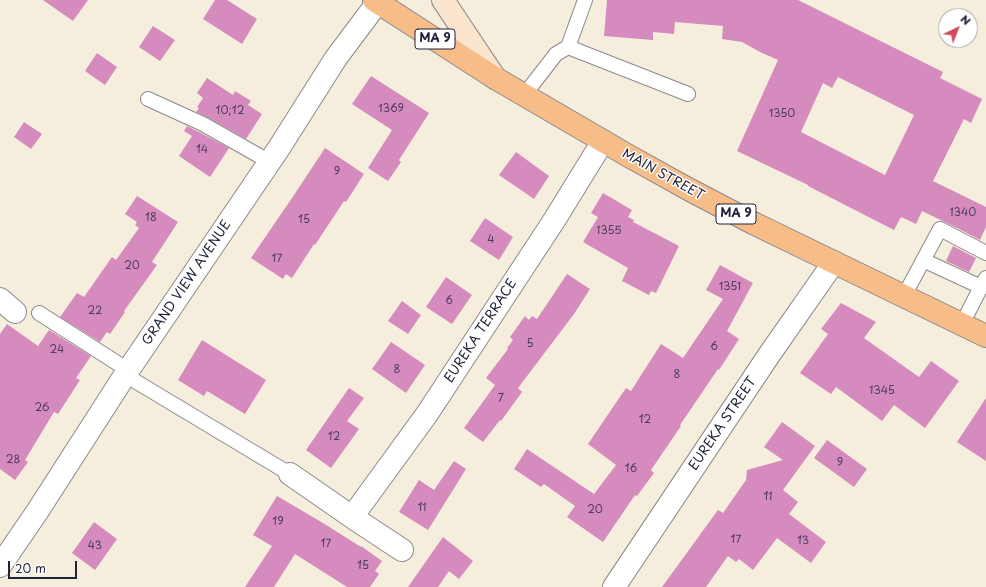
<!DOCTYPE html>
<style>
body{margin:0}
#map{position:relative;width:986px;height:587px;overflow:hidden;background:#f6eedd;font-family:"Playpen Sans",sans-serif}
canvas{display:block}
.north{position:absolute;left:938px;top:8px;width:40px;height:40px;box-sizing:border-box;background:#fff;border:1px solid #a7a7b1;border-radius:50%;rotate:43deg;font-size:11px;font-weight:700;line-height:16px;text-align:center;color:#22223b}
.north::after{content:'';display:block;margin:auto;width:14px;height:18px;background:#d1495b;clip-path:polygon(50% 0,100% 100%,50% 72%,0 100%)}
.scale{position:absolute;left:8px;top:561px;width:69px;height:18px;box-sizing:border-box;border:2px solid #22223b;border-top:0;padding-left:5px;font-size:12px;line-height:14px;white-space:nowrap;color:#22223b;-webkit-text-stroke:3px #fff;paint-order:stroke}
</style>
<div id="map">
<canvas width="986" height="587"></canvas>
<div class="north">N</div>
<div class="scale">20 m</div>
</div>
<script>
const ctx = document.querySelector('canvas').getContext('2d');
ctx.lineJoin = 'round';
function fillPath(path, color) { ctx.fillStyle = color; ctx.fill(path, 'evenodd'); }
function trace(path, color, width, dash) { ctx.strokeStyle = color; ctx.lineWidth = width; ctx.lineCap = dash ? 'butt' : 'round'; ctx.setLineDash(dash || []); ctx.stroke(path); }
function drawText(font, color, halo, rows, align = 'center') {
  ctx.font = font + ' "Playpen Sans",sans-serif'; ctx.lineWidth = 3; ctx.setLineDash([]); ctx.textBaseline = 'middle'; ctx.strokeStyle = halo; ctx.fillStyle = color; for (const [text, x, y, turn = 0] of rows) {
    ctx.save(); ctx.translate(x, y); ctx.rotate((+turn || 0) * Math.PI / 180); ctx.textAlign = isNaN(turn) ? turn : align; if (halo) ctx.strokeText(text, 0, 0); ctx.fillText(text, 0, 0); ctx.restore();
  }
}
fillPath(new Path2D(`
 M43 0H88L73 21Z
 M215 0H227L257 19 242 44 203 19Z
 M607 0H798L943 72 940 78 982 99 971 123 964 119 933 181 986 207V227L980 240 961 230 922 211 916 224 901 217 894 230 808 186V185L737 151 778 60 762 53 742 42 722 39 723 26 675 22 674 34 653 32V40L604 36ZM838 77 914 115 885 175 801 132 823 83 832 88Z
 M153 26 175 40 160 61 139 47Z
 M97 53 117 67 105 85 85 71Z
 M371 76 429 113 399 160 401 162 388 181 368 168 392 130 352 104Z
 M207 78 233 95 235 91 251 101 248 105 262 114 246 139 207 117 196 112 199 108 197 107 203 98 197 93Z
 M24 122 42 134 31 149 14 137Z
 M187 126 199 132 229 148 210 177 179 156 192 136 184 131Z
 M325 148 364 174 346 202 344 201 315 245 314 244 292 278 286 274 283 279 251 258 294 195Z
 M516 152 549 176 534 199 499 175Z
 M603 193 632 210 628 217 634 220 633 222 679 246 656 293 651 291 649 295 622 281 628 268 583 242 598 217 591 213Z
 M137 196 178 222 152 262 157 265 124 311 125 312 110 334 107 332 100 342 60 317 77 293 84 297 112 257 116 260 139 228 135 225 137 222 125 214Z
 M485 218 513 237 499 260 470 241Z
 M953 246 976 258 969 272 946 261Z
 M720 265 753 283 727 331 739 339 719 370 718 369 680 425 681 426 651 470 654 473 637 496 635 495 603 542 567 517 575 506 544 484 541 487 514 469 527 449 594 494 616 465 588 444 626 388 631 391 661 344 683 358 723 299 706 290Z
 M567 274 590 289 574 314 518 388 522 392 501 421 500 420 483 442 464 428 495 385 486 378 508 349 507 348 513 340 510 337 525 316 529 320 532 316 537 319Z
 M446 277 472 295 452 324 426 307Z
 M402 301 421 315 408 334 388 321Z
 M841 303 876 322 864 338 919 377 931 361 959 381 925 428 894 405 882 421 836 387 831 394 800 373 828 334 821 329Z
 M7 324 38 346 49 330 91 356 76 378 80 380 58 414 54 412 25 460 28 462 15 480 0 469V334Z
 M202 340 266 380 245 414 207 391 204 396 178 380Z
 M391 342 425 365 406 393 372 369Z
 M349 388 364 398 347 421 359 429 331 468 306 450Z
 M986 398V461L957 442Z
 M782 422 815 446 783 490 798 502 789 514 826 542 811 563 777 538 753 570 739 559 736 562 728 556 706 587H662L718 510 723 513 746 480 747 470 783 460 764 447Z
 M827 440 867 469 854 487 814 458Z
 M454 461 466 469 428 530 399 512 419 480 434 490Z
 M277 496 323 523 361 547V546L382 561 375 571 379 574 370 587H347L295 554 274 587H245L272 546 253 535Z
 M94 522 117 539 95 570 72 553Z
 M443 537 473 561 459 579 449 571 438 587H408Z`), '#d58bbd');
const lane = new Path2D(`
 M568 47 585 0
 M525 94 556 54 568 47 688 94
 M148 99 203 124 270 162
 M923 260 981 287 986 278
 M904 296 940 229 986 253
 M39 313 128 370
 M962 324 981 287
 M125 375 290 474`);
const street = new Path2D(`
 M0 299 15 312
 M290 474 352 517 427 414 555 219 603 141
 M352 517 402 550
 M0 566 37 512 125 375 279 148 336 58 378 2
 M614 587 769 355 834 262`);
const secondary = new Path2D(`
 M443 0 495 78`);
const highway = new Path2D(`
 M374 0 495 78 627 155 690 190 755 224 986 336`);
trace(lane, '#8c888c', 16);
trace(street, '#8c888c', 24);
trace(secondary, '#8c888c', 24);
trace(highway, '#8c888c', 24);
trace(lane, '#fff', 14);
trace(street, '#fff', 22);
trace(secondary, '#fce5cf', 22);
trace(highway, '#f7bd88', 22);
drawText('11px', '#4f3c5c', null, [
 ["1369",391,109],
 ["10;12",230,111],
 ["1350",782,114],
 ["14",202,150],
 ["9",337,172],
 ["1340",963,213],
 ["18",151,218],
 ["15",304,220],
 ["1355",609,231],
 ["4",491,240],
 ["17",277,259],
 ["20",132,266],
 ["1351",730,287],
 ["6",449,301],
 ["22",95,311],
 ["5",530,344],
 ["6",714,347],
 ["24",57,350],
 ["8",397,370],
 ["8",677,375],
 ["1345",882,391],
 ["7",501,399],
 ["26",42,408],
 ["12",645,420],
 ["12",334,437],
 ["28",13,460],
 ["9",840,463],
 ["16",631,469],
 ["11",768,497],
 ["11",422,508],
 ["20",595,510],
 ["19",278,522],
 ["17",736,540],
 ["13",803,541],
 ["17",326,544],
 ["43",95,546],
 ["15",363,566]
]);
for (const [x, y, w] of [
 [435,39,40],
 [736,214,40]
]) { const box = new Path2D(); box.roundRect(x - w / 2, y - 10, w, 20, 3); ctx.fillStyle = '#fff'; ctx.fill(box); trace(box, '#22223b', 1); }
drawText('bold 12px', '#22223b', null, [
 ["MA 9",435,39],
 ["MA 9",736,214]
]);
drawText('13px', '#22223b', '#fff', [
 ["MAIN STREET",663,175,29],
 ["GRAND VIEW AVENUE",187,283,-56],
 ["EUREKA TERRACE",481,331,-57],
 ["EUREKA STREET",723,424,-56]
]);
</script>
